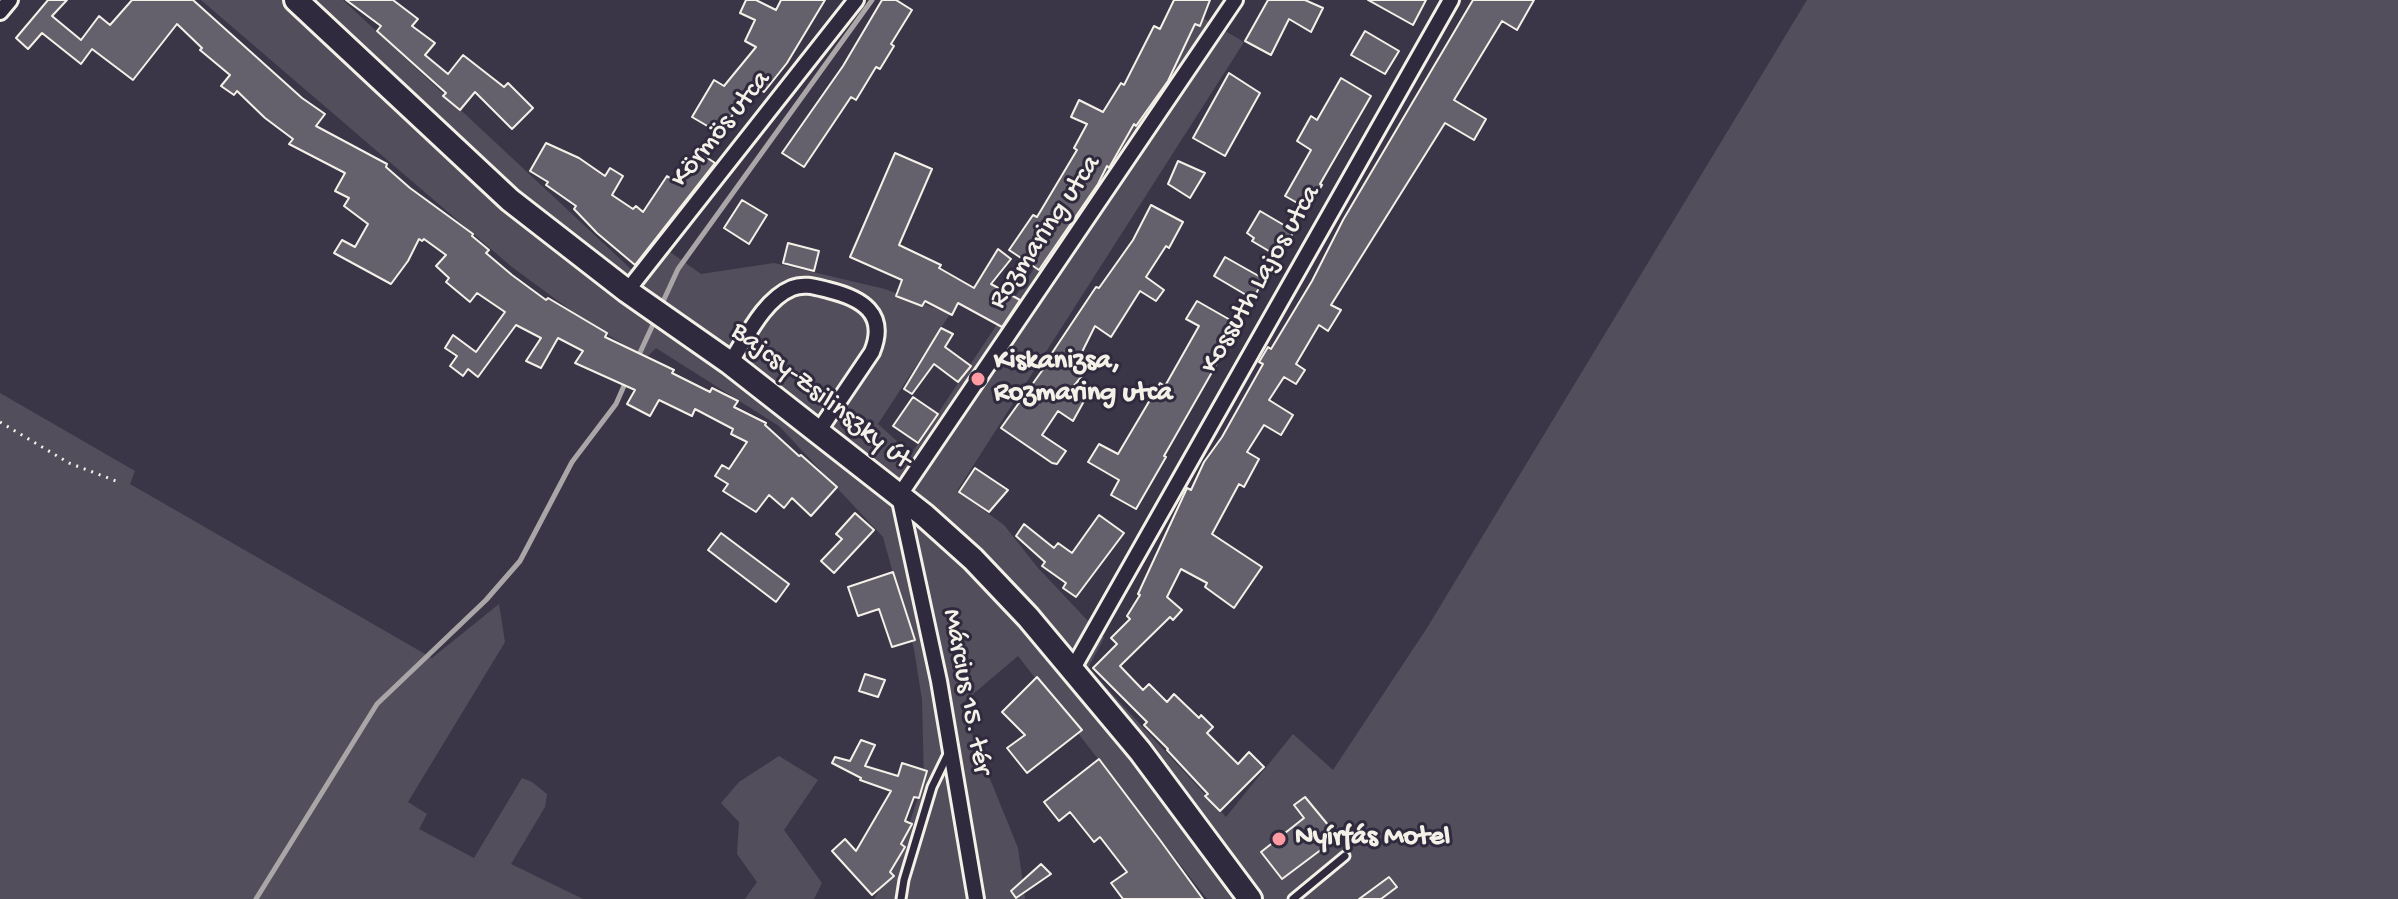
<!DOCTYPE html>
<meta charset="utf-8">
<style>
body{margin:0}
canvas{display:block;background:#3b3647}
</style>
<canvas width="2398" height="899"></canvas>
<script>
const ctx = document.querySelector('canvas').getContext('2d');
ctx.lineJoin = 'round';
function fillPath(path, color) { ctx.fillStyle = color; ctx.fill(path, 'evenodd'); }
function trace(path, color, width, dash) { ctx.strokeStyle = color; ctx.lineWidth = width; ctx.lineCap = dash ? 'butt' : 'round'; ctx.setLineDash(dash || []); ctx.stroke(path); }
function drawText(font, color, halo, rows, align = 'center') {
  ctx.font = font + ' "Gochi Hand",sans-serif'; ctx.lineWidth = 6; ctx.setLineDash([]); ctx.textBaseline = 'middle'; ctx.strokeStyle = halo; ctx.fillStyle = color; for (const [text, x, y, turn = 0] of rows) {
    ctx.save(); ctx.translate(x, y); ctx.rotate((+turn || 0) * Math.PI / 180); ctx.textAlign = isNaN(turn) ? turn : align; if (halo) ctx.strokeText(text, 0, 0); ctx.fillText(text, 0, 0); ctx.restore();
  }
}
fillPath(new Path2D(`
 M201 0H343L633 271 656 242 701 274 774 263 885 289 950 314 878 424 911 454 1201 17 1244 42 957 491 1004 525 1038 568 1104 638 1088 668 1226 817 1293 734 1333 770 1427 628 1807 0H2398V899H1207L1018 656 960 705 1018 848 1025 899H874L897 860 924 780 922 700 914 649 883 537 779 426 656 348 646 358 588 323 512 267Z
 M0 393 135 471 130 484 432 658 499 604 505 642 408 802 427 814 419 829 474 858 522 778 532 782 547 794 545 807 511 864 583 899H0Z
 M779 756 818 780 784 830 822 883 814 899H745L757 882 737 854 739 822 721 803 739 782Z`), '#534e5c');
trace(new Path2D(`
 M660 308 678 269 872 0
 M637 359 656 318
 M256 899 377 704 486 600 520 561 572 462 616 404 627 379`), '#aaa6a7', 5);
const building = new Path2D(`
 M48 0H67L52 16 81 40 99 16 110 25 132 0H193L302 98 325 114 316 126 387 164 386 167 410 188 473 234 472 236 489 250 486 253 512 275 546 300 548 298 607 333 605 337 674 370 672 373 710 392 712 388 738 401 734 407 766 423 765 425 799 456 801 455 837 487 811 516 792 498 784 508 769 495 756 512 723 491 728 484 715 476 722 465 729 469 747 442 731 434 733 429 695 409 692 416 659 400 650 416 627 404 635 390 575 363 583 351 558 338 541 368 526 361 541 338 516 325 478 377 468 369 463 376 450 366 457 356 445 348 453 335 476 352 505 312 477 293 470 302 446 282 449 278 436 266 446 255 424 239 422 241 419 239 408 261 391 284 334 253 342 240 355 247 368 224 344 206 349 198 335 191 345 173 289 144 293 139 265 118 237 91 234 95 221 86 230 75 200 50 202 48 177 24 133 80 92 49 81 64 42 33 28 49 16 38Z
 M346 0H393L418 19 412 26 435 43 425 55 448 74 463 55 504 87 508 83 533 108 512 129 475 92 460 110 443 96 446 93 377 31 381 26Z
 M746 0H756L776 10 781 0H825L787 63 764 92 752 83 721 134 692 117 714 80 724 86 756 47 745 41 755 20 740 13Z
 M882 0H896L912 10 891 44 894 46 880 69 876 67 856 100 851 97 804 167 782 153 843 66Z
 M1174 0H1210L1200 26 1195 24 1168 81 1136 126 1134 124 1109 168 1107 166 1098 184 1039 270 1009 250 1033 215 1037 217 1077 150 1074 148 1087 124 1071 117 1079 100 1103 112 1121 83 1124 85 1154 26 1160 29Z
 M1268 0H1305L1323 8 1311 32 1289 19 1271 55 1245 41Z
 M1368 0H1426L1413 25Z
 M1473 0H1534L1517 30 1502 21 1454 100 1486 119 1474 140 1445 123 1331 305 1341 310 1328 331 1319 325 1296 364 1305 370 1296 384 1284 377 1269 400 1293 415 1281 435 1264 425 1247 452 1259 459 1244 487 1239 484 1212 534 1262 567 1234 608 1205 587 1207 583 1181 569 1167 597 1182 610 1173 620 1170 617 1120 666 1143 690 1149 684 1167 702 1174 694 1199 718 1201 715 1213 727 1207 733 1238 764 1249 752 1264 767 1220 811 1205 796 1208 794 1167 750 1168 749 1144 725 1147 722 1093 668 1117 644 1111 638 1130 619 1127 616 1140 595 1138 594 1187 488 1191 490 1204 462 1222 437 1263 364 1259 362 1268 347 1271 349 1312 281 1343 220Z
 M1365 31 1399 51 1385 74 1351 55Z
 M1229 73 1260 93 1225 156 1193 138Z
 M1341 78 1371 96 1320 184 1322 185 1308 209 1285 196 1311 150 1297 141 1311 116 1317 120Z
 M546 143 579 158 605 176 610 168 623 176 612 195 633 209 636 206 643 212 667 176 678 183 700 153 715 163 635 265 597 233 574 209 576 206 546 185 548 182 530 171Z
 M895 153 932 169 899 245 941 265 939 268 974 288 998 249 1011 259 991 284 1020 300 1002 327 958 303 952 315 925 301 922 306 896 296 902 280 850 257Z
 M1178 161 1205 173 1190 198 1168 184Z
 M742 200 767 215 749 244 724 228Z
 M1151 205 1183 222 1169 248 1166 246 1146 277 1164 290 1156 301 1140 291 1111 337 1095 326 1079 358 1090 366 1069 392 1084 401 1073 421 1058 411 1042 435 1066 451 1057 464 1052 463 1001 428 1054 354 1052 353 1096 287 1099 288 1133 240Z
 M1260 211 1294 231 1279 257 1252 241 1254 238 1247 233Z
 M788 243 819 251 814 271 783 263Z
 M1225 257 1264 279 1253 299 1214 276Z
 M1197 301 1239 325 1164 456 1166 457 1136 509 1111 495 1119 480 1088 462 1099 444 1118 454 1160 383 1165 386 1199 326 1186 319Z
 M941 328 953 334 945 347 971 366 958 382 934 364 912 394 904 389Z
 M913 397 938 414 918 443 893 426Z
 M975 468 1008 490 989 512 959 492Z
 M855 513 874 530 834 573 821 561 842 539 836 534Z
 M1099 515 1124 533 1076 597 1063 588 1066 583 1042 566 1045 562 1016 536 1024 524 1054 548 1058 543 1072 553Z
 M721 533 789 584 776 602 708 550Z
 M893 572 915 640 892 647 879 609 858 616 848 587Z
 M865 674 885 680 878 697 859 691Z
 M1037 677 1082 730 1027 773 1007 748 1025 735 1002 712Z
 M861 740 875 745 865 766 898 776 902 763 927 771 919 798 914 797 905 821 912 824 901 844 905 847 890 872 894 876 872 895 832 851 845 839 856 851 891 791 860 780 861 778 832 763 835 757 850 761Z
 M1099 759 1160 840 1203 899H1123L1111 883 1127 872 1100 837 1094 842 1070 812 1059 821 1044 802Z
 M1305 797 1338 837 1282 879 1261 852 1304 818 1294 805Z
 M1041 864 1051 874 1016 898 1011 891Z
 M1389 877 1397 887 1381 899H1359Z`);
fillPath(building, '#65616c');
trace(building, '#f4f1e8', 2);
const service = new Path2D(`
 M901 899 904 880 932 787 949 752
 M1293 899 1345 856`);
const minor = new Path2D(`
 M0 12 10 0
 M627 291 856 0
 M730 363C746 339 763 300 792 288 804 283 816 287 828 290 861 298 888 313 872 352L818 432
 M1072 670 1451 0
 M976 899 939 681 899 496 1235 0`);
const secondary = new Path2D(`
 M296 0 510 200 627 291 730 363 818 432 924 515 973 559 1028 617 1140 751 1250 899`);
trace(service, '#f4f1e8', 13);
trace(minor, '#f4f1e8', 20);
trace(secondary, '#f4f1e8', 28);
trace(new Path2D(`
 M0 422 69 463 116 481`), '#f4f1e8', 3, [2, 6]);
trace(service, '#2f2a3d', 7);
trace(minor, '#2f2a3d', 14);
trace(secondary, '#2f2a3d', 22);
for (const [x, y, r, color] of [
 [978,379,8,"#ff9aa2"],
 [1279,839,8,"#ff9aa2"]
]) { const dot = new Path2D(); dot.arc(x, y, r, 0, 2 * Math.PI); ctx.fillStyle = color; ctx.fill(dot); trace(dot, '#2f2a3d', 3); }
drawText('28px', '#f4f1e8', '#2f2a3d', [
 ["Körmös utca",722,130,-51],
 ["Rozmaring utca",1046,233,-56],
 ["Kossuth Lajos utca",1262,280,-60],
 ["Bajcsy-Zsilinszky út",820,397,38],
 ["Március 15. tér",965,692,79]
]);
drawText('bold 28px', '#f4f1e8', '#2f2a3d', [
 ["Kiskanizsa,",994,363],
 ["Rozmaring utca",994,395],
 ["Nyírfás Motel",1295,839]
], 'left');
</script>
